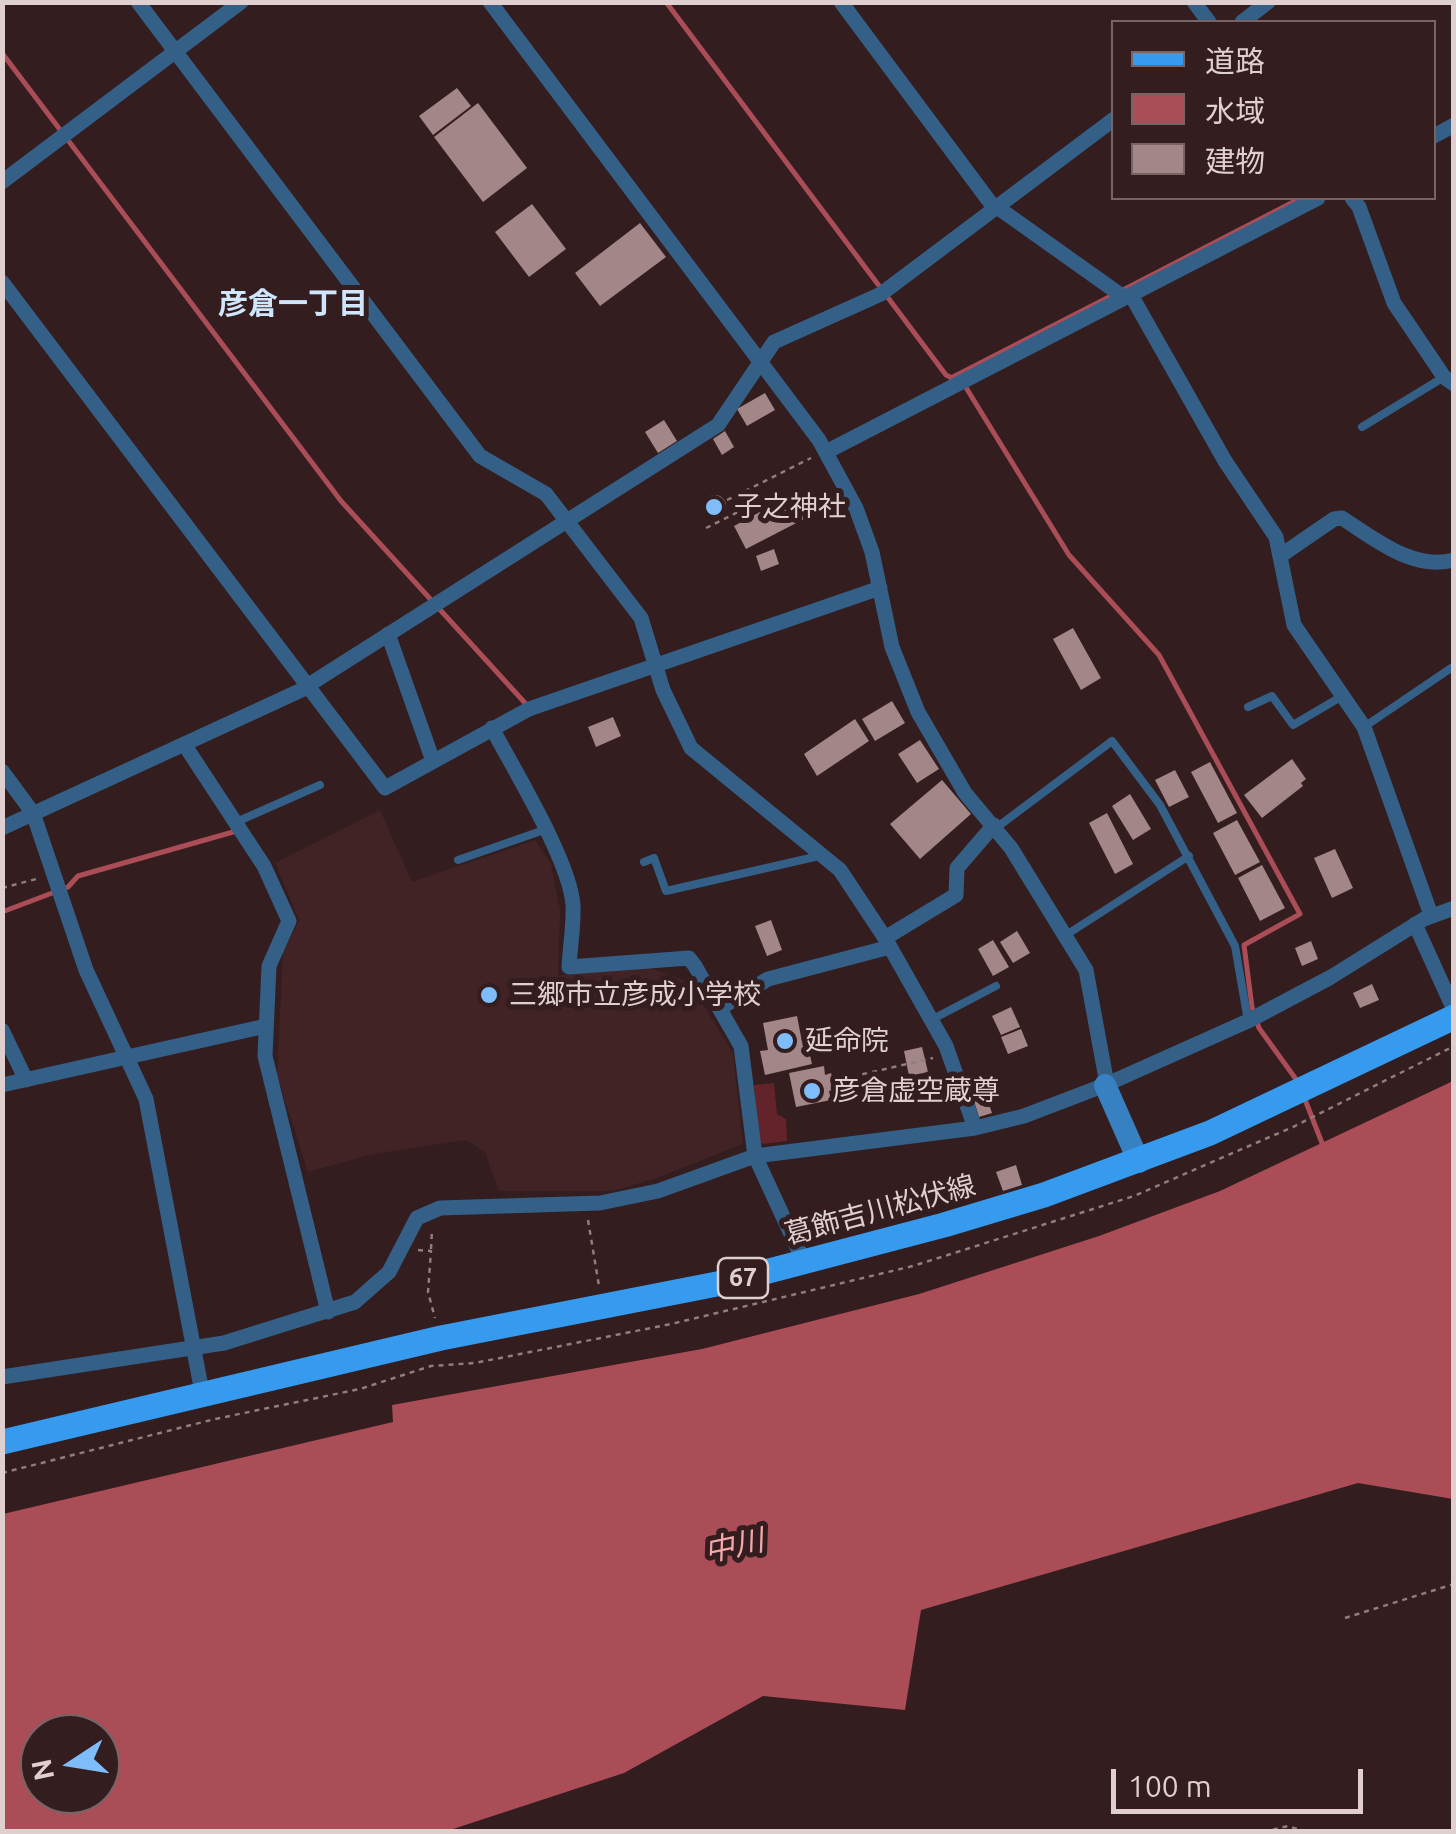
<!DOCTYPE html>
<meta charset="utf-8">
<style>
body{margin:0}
#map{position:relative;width:1456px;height:1834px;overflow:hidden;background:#331d1e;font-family:Ubuntu,"Noto Sans JP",sans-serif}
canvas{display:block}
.frame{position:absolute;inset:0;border:5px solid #dfcfcf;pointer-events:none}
.legend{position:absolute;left:1111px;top:20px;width:325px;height:180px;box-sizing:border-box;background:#331d1e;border:2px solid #786465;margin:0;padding:12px 18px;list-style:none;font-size:30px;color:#dfcfcf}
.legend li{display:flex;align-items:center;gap:20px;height:50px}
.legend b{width:50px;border:2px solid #786465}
.north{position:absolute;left:20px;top:1714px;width:100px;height:100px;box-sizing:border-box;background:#331d1e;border:2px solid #786465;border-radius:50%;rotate:258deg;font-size:28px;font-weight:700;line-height:40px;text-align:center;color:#dfcfcf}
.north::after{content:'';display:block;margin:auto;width:35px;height:45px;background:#7ebdf9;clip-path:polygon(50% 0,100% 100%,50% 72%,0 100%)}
.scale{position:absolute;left:1111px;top:1769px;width:252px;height:45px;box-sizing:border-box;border:5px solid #dfcfcf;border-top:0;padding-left:12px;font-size:30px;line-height:35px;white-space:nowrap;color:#dfcfcf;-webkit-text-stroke:8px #331d1e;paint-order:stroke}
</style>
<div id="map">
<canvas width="1456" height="1834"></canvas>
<div class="frame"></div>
<ul class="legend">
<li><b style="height:12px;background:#369aee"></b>道路</li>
<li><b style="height:28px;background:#aa4d57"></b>水域</li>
<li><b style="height:28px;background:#a38687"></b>建物</li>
</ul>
<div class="north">N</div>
<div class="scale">100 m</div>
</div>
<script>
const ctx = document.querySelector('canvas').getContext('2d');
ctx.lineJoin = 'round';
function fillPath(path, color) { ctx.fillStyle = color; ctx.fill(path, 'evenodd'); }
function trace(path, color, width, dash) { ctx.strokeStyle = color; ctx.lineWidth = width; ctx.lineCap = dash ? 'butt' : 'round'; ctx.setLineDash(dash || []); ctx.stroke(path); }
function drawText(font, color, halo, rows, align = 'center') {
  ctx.font = font + ' Ubuntu,"Noto Sans JP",sans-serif'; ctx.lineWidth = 10; ctx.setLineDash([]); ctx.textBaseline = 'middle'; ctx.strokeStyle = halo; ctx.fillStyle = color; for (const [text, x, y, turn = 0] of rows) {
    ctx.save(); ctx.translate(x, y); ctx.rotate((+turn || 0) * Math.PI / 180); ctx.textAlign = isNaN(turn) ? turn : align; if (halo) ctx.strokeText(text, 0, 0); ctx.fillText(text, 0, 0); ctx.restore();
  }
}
fillPath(new Path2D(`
 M380 810 412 882 535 840 551 864 560 910 558 975 648 967 689 982 733 1053 743 1144 657 1178 612 1191H499L485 1152 466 1140 373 1154 308 1172 277 1075 283 953 299 920 275 863Z`), '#412325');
fillPath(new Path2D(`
 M774 1083 777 1114 786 1119 787 1141 763 1144 759 1141 754 1085Z`), '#62232b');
fillPath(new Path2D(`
 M1453 1081V1499L1358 1483 921 1610 905 1710 763 1696 624 1773 447 1831H3V1514L393 1422 392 1405 702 1349 919 1294 1099 1236 1220 1191ZM40 1734H100V1794H40Z`), '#aa4d57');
trace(new Path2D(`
 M666 2 946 375 956 380
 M2 53 341 501 525 703
 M1123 290 1301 198
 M951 378 1113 295
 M965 386 1069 555 1159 655 1300 914 1244 945 1252 1007 1259 1028 1298 1082
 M2 912 68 887 78 876 233 832
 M1304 1097 1322 1143`), '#aa4d57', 5);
fillPath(new Path2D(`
 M457 88 471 106 433 135 419 116Z
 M478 103 527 168 483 202 434 137Z
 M532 204 566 249 529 277 495 232Z
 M640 223 666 257 600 306 575 273Z
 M765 393 775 410 747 426 737 409Z
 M664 420 677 441 658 453 645 432Z
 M725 431 734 447 722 455 713 439Z
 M793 494 806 518 746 549 734 526Z
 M704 506a11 11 0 1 1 22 0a11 11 0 1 1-22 0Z
 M774 549 779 564 761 571 756 556Z
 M1073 628 1101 678 1081 690 1053 639Z
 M892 701 905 723 875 741 862 719Z
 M613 717 621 736 596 747 588 727Z
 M855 719 869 741 817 776 804 754Z
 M920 740 939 769 917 783 898 754Z
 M1292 759 1306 779 1301 783 1303 786 1262 818 1244 795Z
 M1210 762 1237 813 1218 823 1191 772Z
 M1175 770 1189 797 1169 807 1155 780Z
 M942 780 971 814 920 859 890 824Z
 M1130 794 1151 829 1133 840 1112 806Z
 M1107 813 1133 864 1115 874 1089 823Z
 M1237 820 1260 862 1235 875 1213 833Z
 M1335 849 1353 888 1332 898 1314 858Z
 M1262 865 1285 908 1260 921 1238 878Z
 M771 920 782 950 767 956 755 926Z
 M1017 931 1030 953 1013 963 1000 942Z
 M993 940 1009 967 993 976 978 949Z
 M1311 941 1318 959 1302 966 1295 948Z
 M1372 984 1379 1000 1360 1008 1353 993Z
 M1011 1007 1020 1027 1001 1035 992 1016Z
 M797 1016 804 1052 809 1051 812 1064 765 1075 760 1051 768 1050 763 1023Z
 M1021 1029 1028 1046 1008 1054 1001 1037Z
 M922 1047 928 1072 909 1076 904 1051Z
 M824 1066 825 1075 831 1073 835 1090 829 1091 831 1100 796 1107 789 1073Z
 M985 1093 992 1113 979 1117 973 1098Z
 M1016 1165 1022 1185 1003 1191 996 1172Z`), '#a38687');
trace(new Path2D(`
 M727 500 811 458
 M706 528 746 508 751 490
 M2 888 40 878
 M833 1081 933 1058
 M588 1220 599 1286
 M431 1249 432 1230
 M418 1250 431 1251 428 1292 435 1318
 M2 1473 215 1419 360 1389 431 1366 475 1363 671 1324 913 1266 1134 1196 1295 1126 1454 1046
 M1345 1618 1454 1584
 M1263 1832 1288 1826 1306 1832`), '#907d7d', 2.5, [5, 5]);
trace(new Path2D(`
 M1362 427 1444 377
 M1248 707 1272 696 1293 725 1344 695
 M1364 727 1454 666
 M234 823 320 785
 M996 828 1112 741 1160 805 1235 946 1248 1021
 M458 860 544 830
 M644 862 654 858 666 891 819 856
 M1066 935 1189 856
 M931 1020 996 986`), '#346088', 8);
trace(new Path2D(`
 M138 2 480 456 546 494 641 618 663 690 691 748 840 870 885 938 946 1046 975 1128
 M490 2 819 440 856 508 872 552 892 647 918 712 965 793 1011 848 1086 970 1107 1084
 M841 2 995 209
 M1194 2 1209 22
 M1242 22 1268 2
 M1434 136 1454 125
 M2 182 241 2
 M1352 198 1359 207 1394 303 1444 377 1454 384
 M997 207 1125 298
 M2 282 385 788 529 709 880 588
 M1131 295 1225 461 1276 537 1294 625 1364 727 1431 915
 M826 452 1318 198
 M1280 556 1334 519 1342 518C1375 539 1413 571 1454 560
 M388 634 433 761
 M307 686 718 425 774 342 881 294 1114 119
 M492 728C514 770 570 861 573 905 574 925 570 947 569 967L689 958 695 966 741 1046 755 1156 804 1262
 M184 744 264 866 289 921 269 966 265 1056 328 1312
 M2 771 33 813 86 970 146 1099 202 1392
 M2 828 308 687
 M1415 924 1454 1010
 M885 938 956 895 957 868 994 825
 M720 1008 768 979 890 947
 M2 1030 26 1080
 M2 1085 266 1026
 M2 1377 224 1343 355 1302 389 1272 417 1218 440 1208 600 1203 658 1191 755 1156 975 1128 1024 1116 1105 1085 1248 1021 1331 977 1424 919 1454 908`), '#346088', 15);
trace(new Path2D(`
 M1105 1085 1139 1162`), '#3781c2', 22);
trace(new Path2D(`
 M2 1442 441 1338 727 1282 944 1225 1044 1195 1210 1133 1454 1017`), '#369aee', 25);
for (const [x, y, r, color] of [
 [714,507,10,"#7ebdf9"],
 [489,995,10,"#7ebdf9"],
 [785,1041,10,"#7ebdf9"],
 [812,1091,10,"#7ebdf9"]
]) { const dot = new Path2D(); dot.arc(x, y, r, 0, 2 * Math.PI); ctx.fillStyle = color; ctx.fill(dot); trace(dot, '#331d1e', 4); }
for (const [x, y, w] of [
 [743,1278,50]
]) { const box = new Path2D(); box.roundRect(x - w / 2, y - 20, w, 40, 8); ctx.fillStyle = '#331d1e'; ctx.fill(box); trace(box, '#dfcfcf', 2.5); }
drawText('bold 25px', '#dfcfcf', null, [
 ["67",743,1278]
]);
drawText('28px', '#dfcfcf', '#331d1e', [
 ["子之神社",734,507],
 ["三郷市立彦成小学校",509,995],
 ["延命院",805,1041],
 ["彦倉虚空蔵尊",832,1091]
], 'left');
drawText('28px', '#dfcfcf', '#331d1e', [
 ["葛飾吉川松伏線",880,1210,-15]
]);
drawText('bold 30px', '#cfe6fd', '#331d1e', [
 ["彦倉一丁目",293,304]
]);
drawText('italic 30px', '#f5a8ac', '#331d1e', [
 ["中川",734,1546,-12]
]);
</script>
